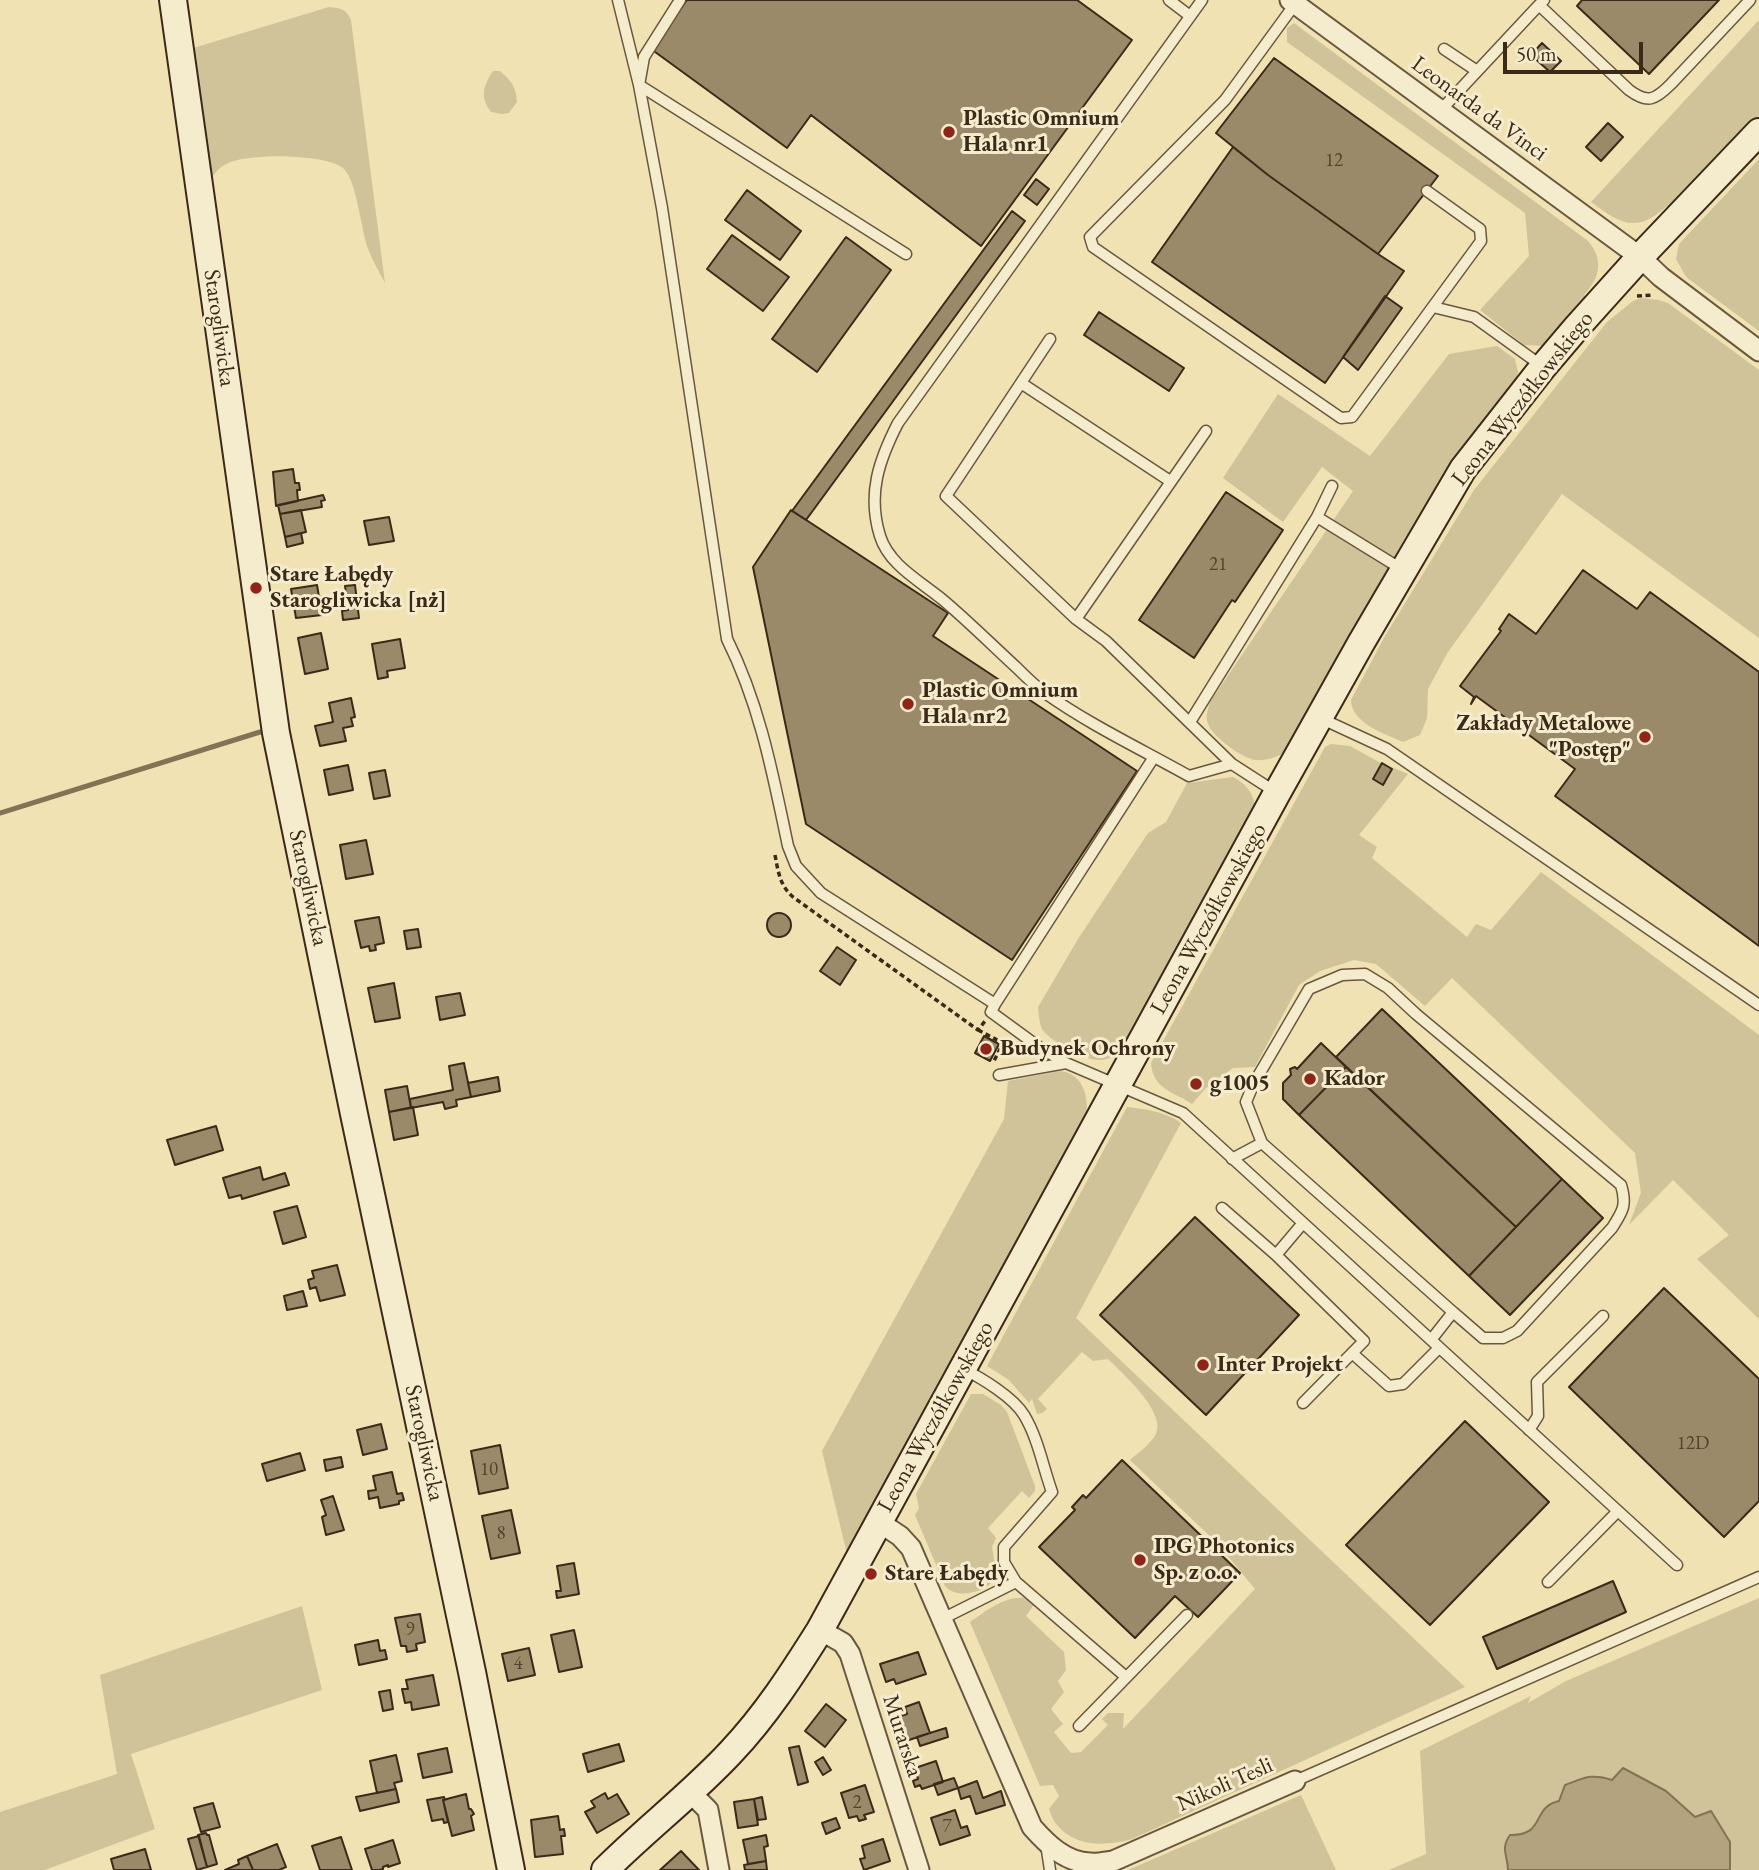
<!DOCTYPE html>
<meta charset="utf-8">
<style>
body{margin:0}
#map{position:relative;width:1759px;height:1870px;overflow:hidden;background:#f0e2b3;font-family:"EB Garamond",serif}
canvas{display:block}
.scale{position:absolute;left:1503px;top:42px;width:140px;height:32px;box-sizing:border-box;border:4px solid #3c2a18;border-top:0;padding-left:9px;font-size:21px;line-height:24px;white-space:nowrap;color:#3c2a18;-webkit-text-stroke:5px #f5ecce;paint-order:stroke}
</style>
<div id="map">
<canvas width="1759" height="1870"></canvas>
<div class="scale">50 m</div>
</div>
<script>
const ctx = document.querySelector('canvas').getContext('2d');
ctx.lineJoin = 'round';
function fillPath(path, color) { ctx.fillStyle = color; ctx.fill(path, 'evenodd'); }
function trace(path, color, width, dash) { ctx.strokeStyle = color; ctx.lineWidth = width; ctx.lineCap = dash ? 'butt' : 'round'; ctx.setLineDash(dash || []); ctx.stroke(path); }
function drawText(font, color, halo, rows, align = 'center') {
  ctx.font = font + ' "EB Garamond",serif'; ctx.lineWidth = 6; ctx.setLineDash([]); ctx.textBaseline = 'middle'; ctx.strokeStyle = halo; ctx.fillStyle = color; for (const [text, x, y, turn = 0] of rows) {
    ctx.save(); ctx.translate(x, y); ctx.rotate((+turn || 0) * Math.PI / 180); ctx.textAlign = isNaN(turn) ? turn : align; if (halo) ctx.strokeText(text, 0, 0); ctx.fillText(text, 0, 0); ctx.restore();
  }
}
fillPath(new Path2D(`
 M329 7C341 8 346 9 351 20L385 283C379 272 373 261 368 249 361 230 357 180 343 168 331 157 277 155 260 157 230 160 219 161 205 190L180 52Z
 M1759 20V116L1673 209 1667 206C1636 234 1621 224 1591 202Z
 M1294 23 1588 241C1604 260 1600 278 1584 295L1588 299 1544 346 1524 345 1480 310 1529 256 1525 213 1287 42V28Z
 M493 71H500C511 81 516 86 517 102L509 113 502 114 491 112C480 97 483 86 493 71Z
 M1759 159V331L1686 277 1676 259 1679 244Z
 M1641 298 1658 300 1668 303 1759 370V638L1562 494 1448 652 1428 689 1427 718 1420 735 1403 742C1385 734 1351 723 1351 700L1385 636 1474 490 1607 322 1633 301Z
 M1497 346 1515 359 1518 372 1517 378 1403 541 1286 752C1277 757 1266 761 1255 760 1242 758 1212 736 1208 724 1205 716 1208 710 1210 702L1353 491 1322 467 1283 522 1223 478 1278 394 1370 456 1449 354Z
 M1331 744 1350 746 1379 762 1408 774 1359 835 1377 847 1372 858 1467 937 1476 924 1491 930 1541 872 1759 1035V1319L1697 1259 1729 1235 1673 1180 1629 1225 1641 1193 1635 1153 1452 978 1425 1006 1376 964 1354 960 1320 971 1299 985 1255 1067 1233 1068 1206 1088 1192 1104C1172 1091 1153 1089 1151 1063L1325 747Z
 M1233 777C1247 784 1256 796 1255 812L1123 1049C1116 1055 1108 1060 1099 1060 1086 1061 1048 1040 1042 1029 1039 1022 1039 1015 1038 1007L1078 939 1148 833 1166 822 1187 783Z
 M1060 1071C1085 1074 1089 1099 1086 1120L848 1558 822 1451 1004 1119 1008 1081Z
 M1127 1107C1145 1109 1167 1112 1181 1123L1076 1318 1465 1687 1132 1839C1106 1846 1076 1848 1057 1825 1053 1821 1051 1814 1049 1809L1059 1796 1053 1785 1040 1786 970 1622C984 1612 1006 1595 1024 1598 1025 1599 1034 1603 1035 1603L1026 1616 1064 1652 1066 1670 1058 1681 1064 1692 1051 1709 1063 1724 1054 1732 1071 1753 1081 1752 1108 1725 1102 1719 1108 1713H1124L1123 1729 1255 1589 1217 1543 1130 1460C1138 1453 1149 1445 1155 1436 1169 1414 1122 1373 1108 1359L1093 1361 1082 1352 1038 1399 1047 1409 1042 1413 1037 1414 1032 1399 1029 1403 1009 1380 987 1366Z
 M971 1394H983L1001 1405 1007 1412 1035 1486V1491L1029 1498 1022 1491 988 1528 996 1538 992 1547 997 1576C994 1579 992 1583 989 1585 977 1594 955 1598 945 1586L915 1515 919 1508 916 1494Z
 M1759 1598V1870H1389L1426 1854 1420 1751 1531 1696 1528 1703 1566 1681Z
 M302 1606 322 1690 131 1754 155 1829 45 1870H0V1812L117 1774 100 1675Z
 M1301 1795 1336 1870H1128Z`), '#d1c399');
const water = new Path2D(`
 M1623 1768 1666 1791 1695 1817 1711 1811 1730 1842V1870H1508C1508 1856 1500 1849 1510 1835 1546 1836 1531 1807 1559 1801L1565 1785C1584 1778 1591 1773 1612 1780Z`);
fillPath(water, '#b3a37e');
trace(water, '#837355', 2);
trace(new Path2D(`
 M0 813 260 732`), '#837355', 5);
const building = new Path2D(`
 M687 0H1077L1132 40 981 246 811 115 787 148 651 49Z
 M1582 0H1719L1649 74 1577 6Z
 M1542 43 1561 61 1550 72 1531 55Z
 M1274 58 1438 176 1378 254 1268 175 1216 133Z
 M1608 123 1623 137 1601 161 1586 147Z
 M1233 147 1268 175 1378 254 1404 271 1325 383 1152 262Z
 M1036 179 1049 189 1037 205 1024 195Z
 M747 190 801 231 780 260 725 220Z
 M1012 211 1025 221 806 520 792 511Z
 M732 235 789 277 763 311 707 269Z
 M846 237 891 270 817 372 772 339Z
 M1385 296 1402 308 1358 370 1343 357Z
 M1099 312 1184 368 1169 391 1084 335Z
 M293 469 295 483H299L300 490H297L298 501 276 506 273 472Z
 M1226 492 1283 530 1235 602 1232 600 1194 658 1139 620Z
 M323 495 325 500 321 501 322 507 280 514 278 505Z
 M301 510 306 532 285 537 280 514Z
 M791 510 948 613 933 636 1137 771 1012 960 806 824 753 567Z
 M389 517 394 541 369 545 364 521Z
 M301 533 303 543 287 547 285 537Z
 M1583 570 1637 609 1650 592 1759 672V946L1555 796 1575 769 1476 696 1471 704 1474 697 1460 686 1501 631 1499 629 1509 614 1536 634Z
 M317 585 319 597 325 596 326 603 320 604 322 615 296 618 291 589Z
 M355 585 359 618 343 620 342 611 348 610 345 586Z
 M321 633 328 669 305 674 298 638Z
 M400 639 405 668 387 671 388 677 378 679 372 644Z
 M351 698 355 717 351 718 353 726 343 728 346 741 320 746 315 726 333 722 329 703Z
 M1382 763 1392 769 1383 785 1373 779Z
 M348 765 353 790 329 795 324 770Z
 M385 770 390 796 374 799 369 773Z
 M366 840 373 874 346 879 340 845Z
 M767 925a12 12 0 1 1 24 0a12 12 0 1 1-24 0Z
 M379 917 384 943 375 945 376 950 370 951 369 946 361 948 355 921Z
 M418 929 421 947 407 949 404 931Z
 M837 947 856 960 840 985 820 971Z
 M394 983 400 1018 375 1022 368 988Z
 M460 993 465 1015 440 1020 436 997Z
 M1382 1009 1562 1179 1516 1227 1336 1057Z
 M984 1036 999 1044 990 1061 975 1053Z
 M1321 1043 1346 1067 1299 1115 1283 1099V1083L1291 1075 1290 1069 1295 1067 1297 1069Z
 M464 1063 471 1097 456 1100 457 1106 445 1109 443 1102 411 1108 410 1099 453 1090 449 1066Z
 M1346 1067 1516 1227 1469 1276 1299 1115Z
 M498 1077 500 1091 471 1097 468 1083Z
 M407 1086 411 1108 389 1112 385 1090Z
 M413 1107 418 1135 394 1140 389 1112Z
 M216 1126 223 1150 175 1165 167 1140Z
 M260 1167 263 1180 285 1173 289 1185 242 1199 241 1195 229 1198 223 1178Z
 M1562 1179 1603 1218 1510 1315 1469 1276Z
 M297 1206 306 1237 283 1244 274 1212Z
 M1195 1217 1299 1315 1206 1415 1100 1315Z
 M337 1265 345 1295 320 1301 316 1287 310 1289 308 1280 314 1278 312 1271Z
 M1664 1288 1759 1379V1501L1724 1537 1569 1387Z
 M303 1291 307 1306 287 1310 284 1296Z
 M1465 1421 1549 1502 1430 1625 1346 1545Z
 M381 1424 387 1449 363 1455 357 1430Z
 M500 1445 508 1488 479 1494 471 1451Z
 M300 1453 305 1470 267 1481 262 1464Z
 M341 1457 343 1467 326 1471 324 1460Z
 M1122 1460 1240 1573 1198 1617 1175 1596 1135 1638 1039 1547 1075 1510 1072 1507 1083 1495 1086 1498Z
 M392 1472 397 1494 402 1493 404 1500 399 1501V1504L380 1508 378 1497 369 1499 368 1491 376 1490 373 1476Z
 M333 1496 344 1530 326 1535 322 1517 326 1515 321 1500Z
 M511 1510 520 1553 491 1559 482 1516Z
 M574 1563 579 1594 557 1598 556 1591H561L557 1566Z
 M1613 1581 1626 1612 1497 1669 1483 1637Z
 M420 1614 425 1642 416 1644 417 1650 407 1652 406 1646H401L395 1618Z
 M574 1630 582 1667 559 1672 551 1635Z
 M378 1640 380 1651 385 1650 387 1659 359 1665 355 1645Z
 M529 1648 535 1675 508 1681 502 1654Z
 M918 1652 926 1674 896 1684 894 1679 886 1682 880 1664Z
 M433 1675 439 1705 412 1710 411 1702 405 1703 402 1689H408L406 1680Z
 M390 1690 393 1709 383 1711 379 1692Z
 M919 1702 930 1733 906 1741 898 1717 907 1714 905 1707Z
 M826 1704 846 1720 825 1747 805 1731Z
 M946 1728 948 1737 920 1746 917 1737Z
 M619 1744 624 1761 588 1772 583 1754Z
 M799 1746 808 1782 798 1785 789 1748Z
 M447 1748 452 1772 423 1778 418 1754Z
 M396 1755 402 1781 394 1783 396 1789 377 1793 370 1761Z
 M823 1757 831 1770 823 1775 815 1762Z
 M936 1761 943 1782 922 1789 920 1785 915 1787 913 1781 918 1779 915 1768Z
 M954 1778 958 1788 938 1795 934 1784Z
 M977 1781 983 1798 1001 1791 1005 1805 976 1814 970 1796 961 1799 958 1788Z
 M865 1785 874 1812 864 1815 866 1819 859 1821 857 1816 849 1818 841 1793Z
 M396 1789 399 1802 360 1811 356 1797Z
 M605 1793 608 1799 617 1794 629 1814 597 1833 585 1812 595 1807 591 1801Z
 M466 1794 469 1809H471L474 1814 471 1816 474 1830 452 1836 443 1800Z
 M444 1797 445 1800H443L448 1822 444 1823 443 1819 432 1821 427 1800Z
 M762 1797 766 1819 758 1820 754 1799Z
 M754 1799 758 1825 738 1828 734 1802Z
 M213 1803 220 1827 201 1832 194 1808Z
 M955 1810 961 1828 967 1826 970 1835 940 1845 931 1818Z
 M558 1816 560 1830 564 1829 565 1836H561L563 1854 535 1857 531 1820Z
 M836 1818 840 1828 826 1834 822 1823Z
 M206 1833 207 1835H209L217 1864 207 1867 198 1835Z
 M766 1835 768 1846 764 1847 766 1861 748 1864 743 1840Z
 M199 1836 207 1867 197 1870 188 1839Z
 M341 1837 352 1870H320L312 1846Z
 M883 1839 890 1861 864 1870 860 1859 865 1858 862 1846Z
 M393 1840 400 1863 388 1867V1865L383 1867V1869L379 1870H372L365 1849Z
 M277 1844 286 1867 279 1870H253L247 1856Z
 M145 1849 151 1870H114L111 1859Z
 M681 1851 699 1870H660Z
 M247 1856 253 1870H225L239 1864 238 1860Z
 M766 1861 767 1870H745L744 1865Z`);
fillPath(building, '#9a8a69');
trace(building, '#3c2a18', 2);
const lane = new Path2D(`
 M618 0 639 85 662 208 727 639C760 705 773 775 788 846L796 866 821 893 995 1004 991 1012 1039 1047 1066 1063 1183 1113 1677 1565
 M680 0 644 57 639 85 906 254
 M1169 0 1190 16
 M1202 0 898 423C879 460 867 494 880 536 889 565 920 581 943 600 968 621 993 646 1017 668 1026 677 1035 686 1045 693 1090 725 1141 749 1189 776L1232 764
 M1544 0 1539 5 1629 90C1648 104 1655 100 1671 84L1750 0
 M1295 4 1225 100 1090 237 1093 247 1341 418 1352 417 1481 241 1480 229 1427 191
 M1444 49 1477 71
 M1440 111 1539 5
 M1433 307 1474 317 1542 366
 M1050 339 946 496 1076 619 1106 641 1232 764 1277 793
 M1021 383 1170 481
 M1317 517 1403 570
 M1076 619 1206 431
 M1320 718 1387 749 1759 1005
 M1190 722 1317 517 1332 486
 M995 1004 1154 757
 M999 1075 1066 1063
 M1232 1159 1262 1143
 M1222 1208 1276 1255 1303 1223
 M1276 1255 1364 1341 1303 1403
 M1431 1340 1453 1312 1262 1143 1246 1102 1254 1083 1309 989 1342 975 1365 974 1388 988 1416 1014 1621 1185C1627 1205 1623 1211 1612 1228L1517 1331 1503 1338H1483L1453 1312
 M1352 1353 1389 1386 1403 1384 1439 1348
 M963 1369C982 1378 1014 1398 1024 1415 1038 1438 1043 1467 1052 1492L1004 1547V1562L1016 1582
 M1529 1430 1538 1416 1537 1382 1603 1316
 M1548 1582 1618 1511
 M942 1619 1016 1582 1126 1677
 M1079 1726 1187 1615
 M1295 1781 1759 1577
 M1046 1844 1050 1870`);
const street = new Path2D(`
 M1290 0 1640 257 1661 277 1759 351
 M879 1522 900 1536 911 1548 1032 1827C1047 1844 1065 1862 1090 1863 1097 1864 1105 1862 1113 1861L1295 1781
 M820 1630 843 1643 850 1654 919 1870
 M691 1793 708 1810 719 1870`);
const secondary = new Path2D(`
 M173 0 276 733 354 1114 472 1672 511 1870
 M605 1870C646 1829 692 1794 731 1752 766 1715 793 1673 820 1630L1277 793 1361 643 1463 469 1543 367 1577 327 1640 257 1759 132`);
trace(lane, '#69583f', 13);
trace(street, '#69583f', 23);
trace(secondary, '#3c2a18', 30);
trace(new Path2D(`
 M1637 296 1653 295
 M775 855C778 871 780 886 793 897L978 1030 985 1021
 M978 1030 1003 1043 993 1063`), '#3c2a18', 3.5, [5, 3.5]);
trace(lane, '#f5ecce', 10);
trace(street, '#f5ecce', 19);
trace(secondary, '#f5ecce', 26);
for (const [x, y, r, color] of [
 [949,132,7,"#8f2418"],
 [256,588,7,"#8f2418"],
 [908,704,7,"#8f2418"],
 [1645,737,7,"#8f2418"],
 [986,1049,7,"#8f2418"],
 [1310,1079,7,"#8f2418"],
 [1196,1084,7,"#8f2418"],
 [1203,1365,7,"#8f2418"],
 [1140,1560,7,"#8f2418"],
 [871,1574,7,"#8f2418"]
]) { const dot = new Path2D(); dot.arc(x, y, r, 0, 2 * Math.PI); ctx.fillStyle = color; ctx.fill(dot); trace(dot, '#f5ecce', 2.5); }
drawText('19px', '#54422c', null, [
 ["12",1334,161],
 ["21",1218,565],
 ["12D",1693,1444],
 ["10",489,1470],
 ["8",501,1534],
 ["9",410,1630],
 ["4",518,1664],
 ["2",857,1803],
 ["7",947,1827]
]);
drawText('23px', '#3c2a18', '#f5ecce', [
 ["Leonarda da Vinci",1479,109,36],
 ["Starogliwicka",219,328,82],
 ["Leona Wyczółkowskiego",1523,399,-52],
 ["Starogliwicka",308,888,78],
 ["Leona Wyczółkowskiego",1209,919,-61],
 ["Leona Wyczółkowskiego",936,1417,-61],
 ["Starogliwicka",424,1443,78],
 ["Murarska",902,1736,72],
 ["Nikoli Tesli",1225,1785,-24]
]);
drawText('bold 23px', '#3c2a18', '#f5ecce', [
 ["Plastic Omnium",963,119],
 ["Hala nr1",963,145],
 ["Stare Łabędy",270,575],
 ["Starogliwicka [nż]",270,601],
 ["Plastic Omnium",922,691],
 ["Hala nr2",922,717],
 ["Zakłady Metalowe",1631,724,"right"],
 ["\"Postęp\"",1631,750,"right"],
 ["Budynek Ochrony",1000,1049],
 ["Kador",1324,1079],
 ["g1005",1210,1084],
 ["Inter Projekt",1217,1365],
 ["IPG Photonics",1154,1547],
 ["Sp. z o.o.",1154,1573],
 ["Stare Łabędy",885,1574]
], 'left');
</script>
